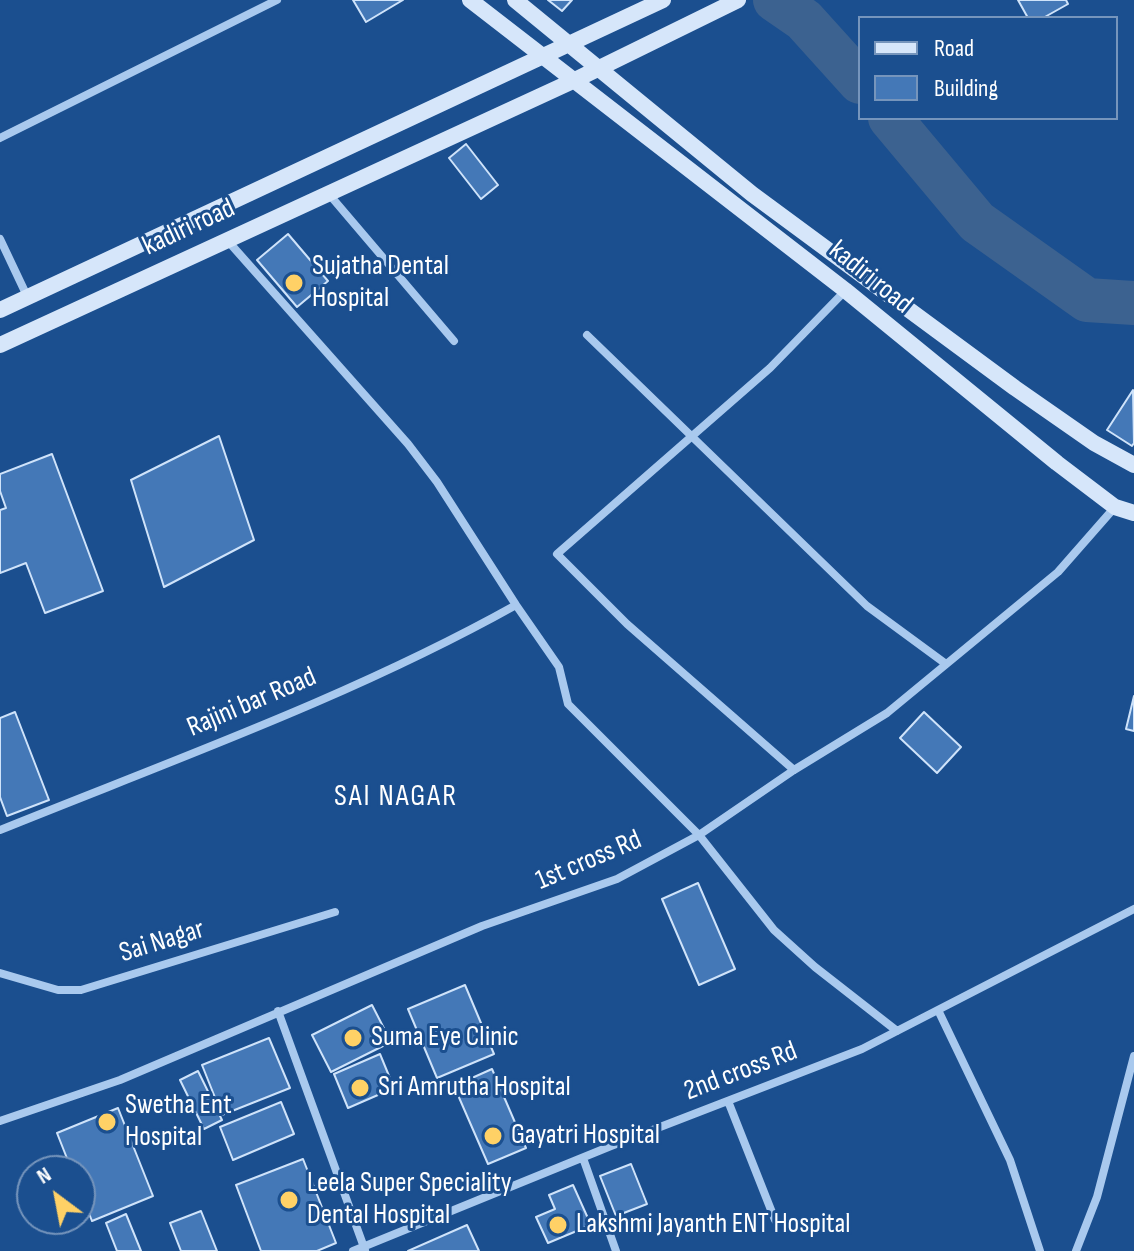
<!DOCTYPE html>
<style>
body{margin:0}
#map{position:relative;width:1134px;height:1251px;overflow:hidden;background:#1b4f8f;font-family:"Sofia Sans Condensed",sans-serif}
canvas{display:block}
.legend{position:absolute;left:858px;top:16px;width:260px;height:104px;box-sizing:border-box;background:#1b4f8f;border:2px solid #7695bc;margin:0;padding:10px 14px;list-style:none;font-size:24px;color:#fff}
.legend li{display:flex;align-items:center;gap:16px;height:40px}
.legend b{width:40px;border:2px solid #7695bc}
.north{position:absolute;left:16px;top:1155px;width:80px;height:80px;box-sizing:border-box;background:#1b4f8f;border:2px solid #7695bc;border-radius:50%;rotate:328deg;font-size:22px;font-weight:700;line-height:32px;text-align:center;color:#fff}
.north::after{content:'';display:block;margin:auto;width:28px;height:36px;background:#ffd166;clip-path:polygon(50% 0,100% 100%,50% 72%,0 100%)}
</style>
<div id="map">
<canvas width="1134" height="1251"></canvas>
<ul class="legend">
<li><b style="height:10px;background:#d6e6fa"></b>Road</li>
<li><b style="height:22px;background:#4478b7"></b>Building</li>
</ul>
<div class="north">N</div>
</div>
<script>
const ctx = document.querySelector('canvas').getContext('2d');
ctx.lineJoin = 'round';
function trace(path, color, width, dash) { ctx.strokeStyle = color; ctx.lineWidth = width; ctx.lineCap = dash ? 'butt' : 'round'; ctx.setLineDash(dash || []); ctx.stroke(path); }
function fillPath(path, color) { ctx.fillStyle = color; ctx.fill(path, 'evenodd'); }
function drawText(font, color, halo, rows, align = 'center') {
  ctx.font = font + ' "Sofia Sans Condensed",sans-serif'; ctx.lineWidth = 6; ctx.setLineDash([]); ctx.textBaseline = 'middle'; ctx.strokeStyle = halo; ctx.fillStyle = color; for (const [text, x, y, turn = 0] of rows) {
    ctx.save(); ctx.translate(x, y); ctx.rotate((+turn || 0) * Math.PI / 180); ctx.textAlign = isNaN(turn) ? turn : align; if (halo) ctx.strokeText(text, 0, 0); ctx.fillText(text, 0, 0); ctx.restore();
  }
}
trace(new Path2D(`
 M775 0 804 20 860 82
 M890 118 977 222 1087 300 1134 303`), '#3c6290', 44);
const building = new Path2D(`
 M353 0H403L366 22Z
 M548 0H572L562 11Z
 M1018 0H1066L1068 4 1043 18H1028Z
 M466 144 498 185 481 199 449 158Z
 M288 234 328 281 297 307 257 260Z
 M1133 390 1134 443 1132 446 1107 430Z
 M219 436 254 540 164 587 131 480Z
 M52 454 103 591 45 613 26 563 0 573V510L6 508 0 491V474Z
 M1134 696V731L1126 729Z
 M15 712 49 800 7 816 0 797V718Z
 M924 712 961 747 937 773 900 738Z
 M698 883 735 969 699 985 662 899Z
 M465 985 494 1054 437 1078 408 1009Z
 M372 1005 391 1042 331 1072 312 1035Z
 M269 1038 290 1088 222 1115 202 1065Z
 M380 1054 394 1088 348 1108 334 1074Z
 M492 1069 526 1148 488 1164 454 1086Z
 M198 1071 222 1120 204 1129 180 1080Z
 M281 1102 294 1134 233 1160 220 1127Z
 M118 1108 153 1196 92 1221 80 1191V1171H72L57 1133Z
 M303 1159 336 1243 317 1251H261L236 1185Z
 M631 1164 647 1204 616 1216 600 1176Z
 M573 1185 591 1225 548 1243 536 1217 555 1209 549 1195Z
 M201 1211 217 1251H181L170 1223Z
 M126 1214 141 1251H117L106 1223Z
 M467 1225 479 1251H408Z`);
fillPath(building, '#4478b7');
trace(building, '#cfe3fa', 2);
trace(new Path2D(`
 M0 138 277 0
 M328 193 454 341
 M0 239 27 296
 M227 240 408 444 437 482 516 605 559 667 568 704 699 835 774 930 815 967 897 1031
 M587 335 867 606 946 664
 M794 770 627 624 557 554 770 368 845 291
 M0 830C173 760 353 696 516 605
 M0 973 58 990H81L335 912
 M938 1010 1010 1160 1040 1251
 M278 1011 365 1250
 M728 1101 775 1220
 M0 1121 120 1080 482 926 617 879 699 835 794 770 887 713 1058 572 1115 507
 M583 1158 616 1251
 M353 1251 611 1146 862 1049 1134 909
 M1076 1251 1097 1197 1134 1056`), '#a9c9ee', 8);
trace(new Path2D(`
 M470 0 845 290 1057 463 1115 507 1134 513
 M515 0 752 194 1015 388 1094 443 1134 465
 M0 310 663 0
 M0 345 575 80 738 0`), '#d6e6fa', 16);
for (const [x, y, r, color] of [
 [294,283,10,"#ffd166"],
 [353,1038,10,"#ffd166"],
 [360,1088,10,"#ffd166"],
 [107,1122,10,"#ffd166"],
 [493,1136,10,"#ffd166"],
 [289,1200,10,"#ffd166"],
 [558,1225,10,"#ffd166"]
]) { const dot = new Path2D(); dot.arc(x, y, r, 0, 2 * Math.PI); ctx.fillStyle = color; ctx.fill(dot); trace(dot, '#1b4f8f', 3); }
drawText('28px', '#fff', '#1b4f8f', [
 ["kadiri road",189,228,-25],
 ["kadiri road",870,278,39],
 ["Rajini bar Road",252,703,-23],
 ["1st cross Rd",589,861,-23],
 ["Sai Nagar",162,942,-17],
 ["2nd cross Rd",741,1072,-21]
]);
drawText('28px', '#fff', '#1b4f8f', [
 ["Sujatha Dental",312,267],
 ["Hospital",312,299],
 ["Suma Eye Clinic",371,1038],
 ["Sri Amrutha Hospital",378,1088],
 ["Swetha Ent",125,1106],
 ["Hospital",125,1138],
 ["Gayatri Hospital",511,1136],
 ["Leela Super Speciality",307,1184],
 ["Dental Hospital",307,1216],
 ["Lakshmi Jayanth ENT Hospital",576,1225]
], 'left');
ctx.letterSpacing = '2px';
drawText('30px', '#fff', '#1b4f8f', [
 ["SAI NAGAR",396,797]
]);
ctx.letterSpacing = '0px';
</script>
